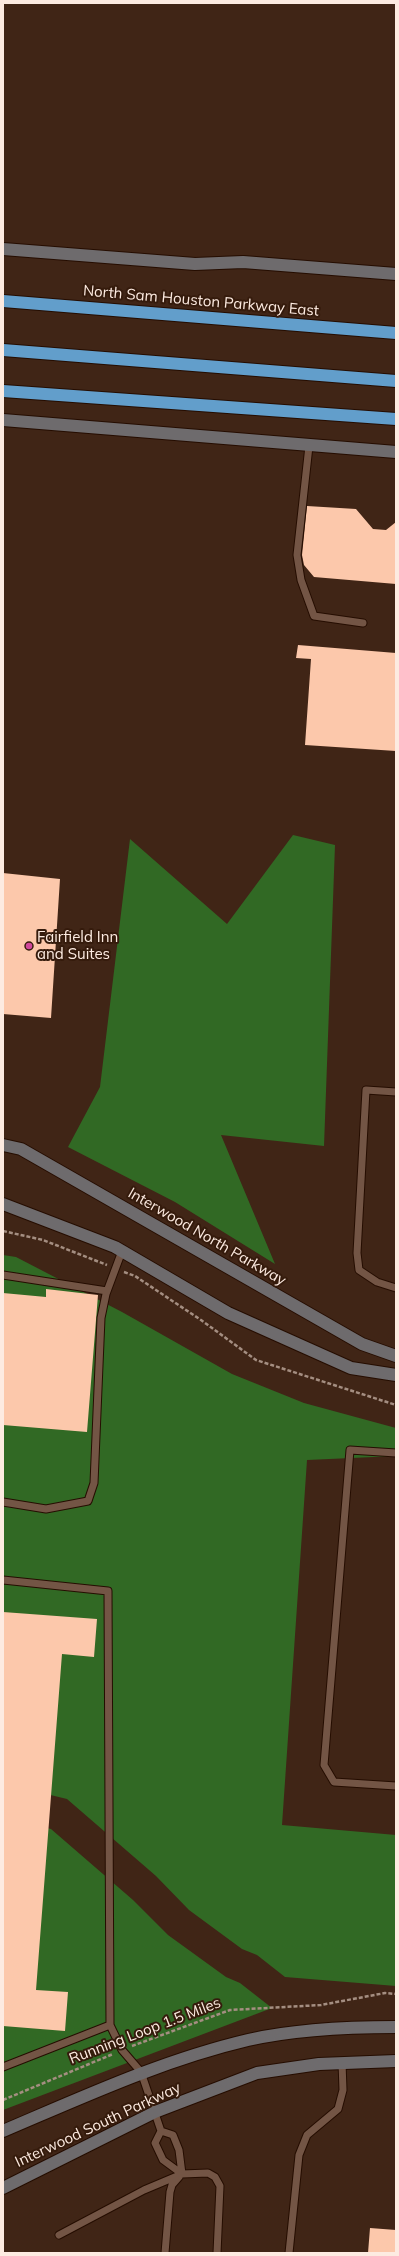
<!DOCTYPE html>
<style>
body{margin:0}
#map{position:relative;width:399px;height:2256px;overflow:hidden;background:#402516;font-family:Mulish,sans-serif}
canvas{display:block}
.frame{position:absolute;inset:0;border:4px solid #fdebe1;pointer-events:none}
</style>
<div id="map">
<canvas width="399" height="2256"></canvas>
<div class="frame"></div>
</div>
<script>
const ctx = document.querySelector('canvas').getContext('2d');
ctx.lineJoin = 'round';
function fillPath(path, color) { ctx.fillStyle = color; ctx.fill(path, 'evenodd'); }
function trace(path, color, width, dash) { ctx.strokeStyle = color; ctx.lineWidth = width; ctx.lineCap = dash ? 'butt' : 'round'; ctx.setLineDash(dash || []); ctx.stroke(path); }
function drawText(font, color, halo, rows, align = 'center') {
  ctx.font = font + ' Mulish,sans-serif'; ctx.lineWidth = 4; ctx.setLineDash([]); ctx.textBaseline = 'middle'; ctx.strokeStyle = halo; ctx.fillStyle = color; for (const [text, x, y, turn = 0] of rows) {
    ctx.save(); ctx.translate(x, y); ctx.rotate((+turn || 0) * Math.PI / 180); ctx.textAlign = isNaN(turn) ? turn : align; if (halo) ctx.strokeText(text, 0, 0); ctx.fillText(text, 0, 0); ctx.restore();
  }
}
fillPath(new Path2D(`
 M293 835 335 845 324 1146 221 1135 275 1264 175 1202 68 1147 100 1087 130 839 227 924Z
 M3 1255 16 1257 122 1312 232 1374 304 1403 396 1428V1456L307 1460 282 1825 396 1835V1986L285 1977 257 1955 242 1949 189 1910 156 1876 67 1799 9 1785 3 1787Z
 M9 1819 51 1829 133 1900 168 1935 226 1977 240 1983 272 2008 3 2110V1820Z`), '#316924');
fillPath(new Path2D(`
 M307 506 356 509 373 529 386 530 396 522V584L314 577 304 565 302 555Z
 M298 645 396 653V751L305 745 311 659 296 658Z
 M3 873 60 879 51 1018 3 1014Z
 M46 1289 98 1295 87 1432 3 1425V1293L46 1297Z
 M3 1612 97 1619 94 1657 62 1654 36 1990 68 1992 65 2031 3 2026Z
 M370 2228 396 2230V2253H368Z`), '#fcc8ab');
const lane = new Path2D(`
 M309 446 297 555 301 580 314 616 363 623
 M396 1092 366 1090 357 1253 359 1270 377 1282 396 1288
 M3 1275 107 1291
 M396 1453 350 1450 324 1765 334 1782 396 1786
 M3 1502 46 1509 88 1501 94 1483 101 1318 106 1294 122 1251
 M3 1580 108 1591 110 2025 122 2050 141 2072 161 2131 155 2143 163 2160 182 2174 179 2150 173 2135 161 2131
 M3 2067 110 2025
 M59 2235 144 2190 182 2174 208 2173 215 2177 220 2186 217 2253
 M165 2253 170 2192 172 2185 179 2177
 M289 2253 299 2155 307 2135 338 2109 343 2090 342 2062`);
const secondary = new Path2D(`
 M3 249 195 264 243 262 396 274
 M3 420 396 452
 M3 1145 21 1149 362 1344 396 1356
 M3 1204 115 1247 228 1313 351 1368 396 1375
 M3 2131C83 2097 163 2060 248 2040 296 2029 347 2027 396 2027
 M3 2188 155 2112 257 2073 319 2064 396 2061`);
const highway = new Path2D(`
 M3 301 396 333
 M3 350 396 381
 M3 391 396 419`);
trace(lane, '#250d01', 9);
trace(secondary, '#250d01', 14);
trace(highway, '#250d01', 14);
trace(new Path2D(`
 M3 1231 43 1240 107 1265
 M124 1272 135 1276 201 1320 256 1360 396 1405
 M132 2046 230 2010 321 2005 385 1993 396 1994
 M3 2100 113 2054`), '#a48e81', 2.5, [4, 2]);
trace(lane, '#735545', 7);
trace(secondary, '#6e6b6d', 12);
trace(highway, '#629ecb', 12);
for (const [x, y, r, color] of [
 [29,946,4,"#d1479c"]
]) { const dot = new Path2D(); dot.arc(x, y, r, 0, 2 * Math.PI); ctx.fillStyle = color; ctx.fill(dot); trace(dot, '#351b0c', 1.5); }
drawText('15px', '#fdebe1', '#351b0c', [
 ["North Sam Houston Parkway East",201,301,5],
 ["Interwood North Parkway",207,1237,30],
 ["Running Loop 1.5 Miles",145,2031,-21],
 ["Interwood South Parkway",98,2125,-25]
]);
drawText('15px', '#fdebe1', '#351b0c', [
 ["Fairfield Inn",37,937],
 ["and Suites",37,954]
], 'left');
</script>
